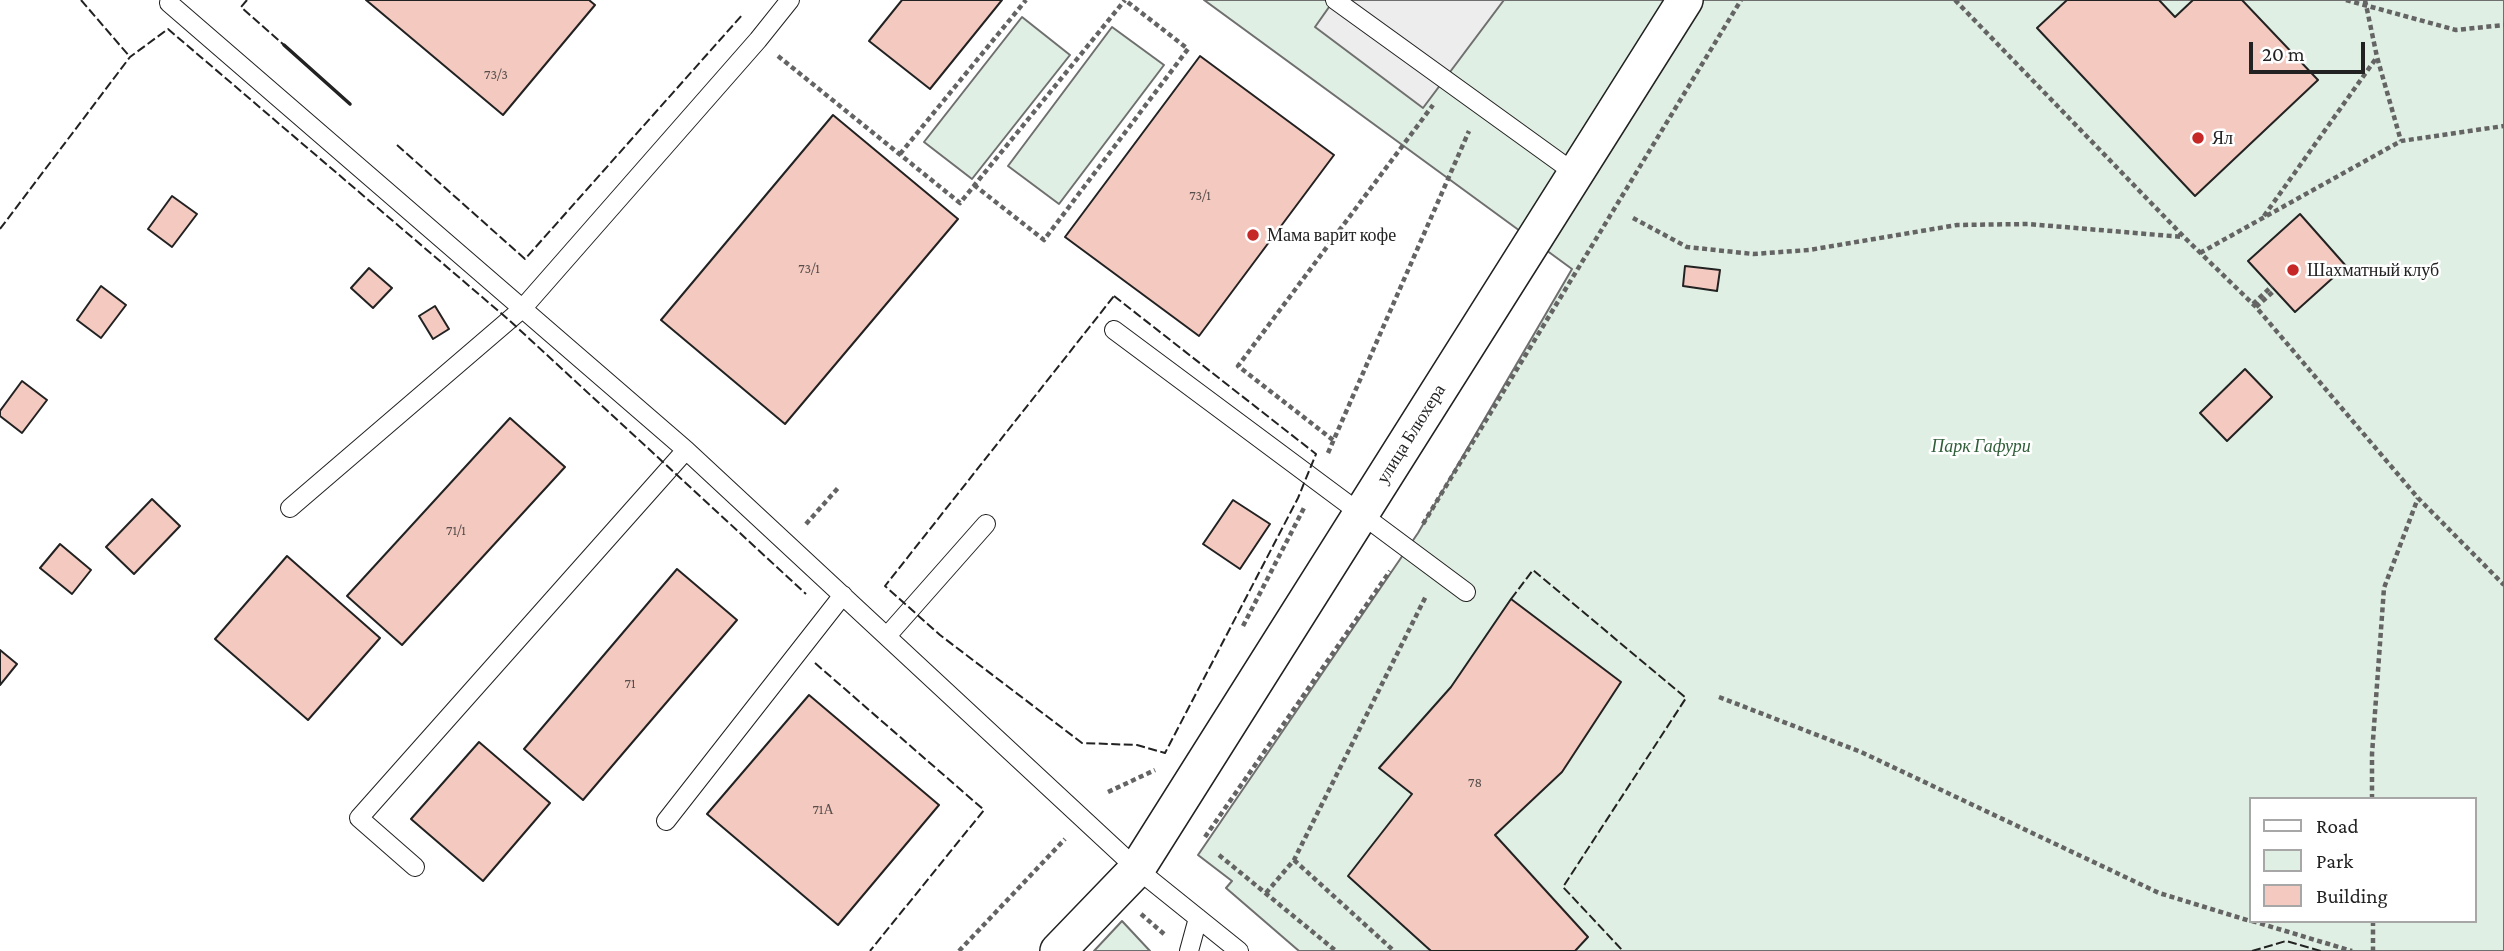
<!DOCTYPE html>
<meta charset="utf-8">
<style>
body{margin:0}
#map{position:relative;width:2504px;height:951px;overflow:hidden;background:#fff;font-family:"Crimson Pro",serif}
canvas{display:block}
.legend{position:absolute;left:2249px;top:797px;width:228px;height:126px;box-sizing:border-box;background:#fff;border:2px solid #a7a7a7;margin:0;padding:9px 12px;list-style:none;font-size:21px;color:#222}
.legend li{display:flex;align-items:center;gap:14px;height:35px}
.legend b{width:35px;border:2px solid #a7a7a7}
.scale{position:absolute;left:2249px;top:42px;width:116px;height:32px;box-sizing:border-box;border:4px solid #222;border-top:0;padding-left:9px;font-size:21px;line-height:24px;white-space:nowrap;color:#222;-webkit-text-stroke:5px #fff;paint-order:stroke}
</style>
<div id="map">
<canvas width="2504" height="951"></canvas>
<ul class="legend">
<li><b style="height:9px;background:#fff"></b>Road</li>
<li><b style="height:19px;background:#e0efe3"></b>Park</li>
<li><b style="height:19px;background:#f3c9c0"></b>Building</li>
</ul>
<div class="scale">20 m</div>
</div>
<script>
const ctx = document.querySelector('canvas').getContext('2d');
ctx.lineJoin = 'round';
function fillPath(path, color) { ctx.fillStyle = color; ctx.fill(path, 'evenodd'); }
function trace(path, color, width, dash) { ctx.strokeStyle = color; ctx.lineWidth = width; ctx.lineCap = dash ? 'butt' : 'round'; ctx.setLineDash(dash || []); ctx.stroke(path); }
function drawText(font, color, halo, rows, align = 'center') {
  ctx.font = font + ' "Crimson Pro",serif'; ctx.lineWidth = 5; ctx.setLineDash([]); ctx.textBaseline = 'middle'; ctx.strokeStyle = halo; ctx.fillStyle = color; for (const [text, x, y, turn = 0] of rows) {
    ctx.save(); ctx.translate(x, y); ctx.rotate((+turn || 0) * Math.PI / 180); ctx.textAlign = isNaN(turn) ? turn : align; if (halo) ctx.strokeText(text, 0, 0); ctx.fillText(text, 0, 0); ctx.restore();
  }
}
const green = new Path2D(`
 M1204 0H2504V951H1299L1226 888 1232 881 1198 855 1418 533 1572 269ZM2250 799H2474V921H2250Z
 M1022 17 1070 55 972 179 924 142Z
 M1112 27 1164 65 1059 204 1008 166Z
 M1122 921 1150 951H1094Z`);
fillPath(green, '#e0efe3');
trace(green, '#6f6f6f', 2);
const parking = new Path2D(`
 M1334 0H1504L1423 108 1315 27Z`);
fillPath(parking, '#ededed');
trace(parking, '#6f6f6f', 2);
const building = new Path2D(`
 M366 0H589L595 5 503 115Z
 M902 0H1002L930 89 869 41Z
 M2067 0H2159L2175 17 2193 0H2242L2318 80 2195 196 2037 28Z
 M1200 56 1334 155 1199 336 1065 237Z
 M833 115 958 219 785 424 661 320Z
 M172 196 197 214 172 247 148 229Z
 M2300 214 2346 266 2295 312 2248 261Z
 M1685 266 1720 270 1717 291 1683 286Z
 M369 268 392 288 373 308 351 288Z
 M101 286 126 305 101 338 77 320Z
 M435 306 449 329 433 339 419 316Z
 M2245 369 2272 397 2227 441 2200 413Z
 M22 381 47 400 22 433 0 416V411Z
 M510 418 565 467 402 645 347 596Z
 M152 499 180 526 134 574 106 547Z
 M1233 500 1270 524 1240 569 1203 544Z
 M60 544 91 570 72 594 40 568Z
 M287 556 380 638 308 720 215 639Z
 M677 569 737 620 583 800 524 749Z
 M1511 599 1621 682 1562 772 1495 835 1588 937 1575 951H1431L1348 876 1412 794 1379 768 1451 687Z
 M0 650 17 664 0 685Z
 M809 695 939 805 838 925 707 814Z
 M479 742 550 803 483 881 411 819Z`);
fillPath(building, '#f3c9c0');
trace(building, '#222', 2);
const service = new Path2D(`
 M1335 0 1576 174
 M169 3 686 450 1137 869 1239 951
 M1114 330 1466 592
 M290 508 522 309 758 40 790 0
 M887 636 986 524
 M666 821 843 595
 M415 867 359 818 686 450
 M1189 951 1198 918`);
const minor = new Path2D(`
 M1058 951 1137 869 1685 0`);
trace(service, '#222', 20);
trace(minor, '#222', 38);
trace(new Path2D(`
 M1955 0 2184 237 2256 307 2418 498 2504 585
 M2346 0 2456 30 2504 25
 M2365 0 2377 57 2401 141
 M778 56 960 203 1125 0
 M900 154 1026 0
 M974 185 1044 240 1188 49 1125 0
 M2264 216 2377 57
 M1633 218 1687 247 1753 254 1809 250 1957 225 2028 224 2183 237
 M2200 253 2401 141 2504 126
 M2253 304 2272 286
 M2256 307 2275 290
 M1333 440 1238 366 1433 105
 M1328 453 1469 131
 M806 524 838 488
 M1423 524 1741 0
 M1243 626 1305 506
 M1719 697 1861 752 2159 893 2250 921
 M1108 792 1155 770
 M2372 799V754L2384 588 2418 498
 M1205 837 1390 571
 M1219 855 1336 951
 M1294 860 1394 951
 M1266 893 1294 860 1426 596
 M1141 914 1164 934
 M2252 921 2352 951
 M2373 921V951
 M959 951 1065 839`), '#646464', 4.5, [5, 3.5]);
trace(service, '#fff', 18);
trace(minor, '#fff', 35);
trace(new Path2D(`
 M81 0 130 57
 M247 0 241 7 284 45
 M397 145 525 259 743 14
 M0 229 130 57 168 29 509 320 806 594
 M1114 296 1316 454 1298 498 1165 753 1137 745 1082 743 940 635 885 586Z
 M1511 599 1533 570 1686 698 1563 887 1623 951
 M815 663 984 810 870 951
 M2252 951 2286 941 2321 951`), '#222', 2, [9, 3.5]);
trace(new Path2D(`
 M284 45 350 104`), '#222', 3.5);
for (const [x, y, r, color] of [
 [2198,138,7,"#c62828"],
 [1253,235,7,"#c62828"],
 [2293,270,7,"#c62828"]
]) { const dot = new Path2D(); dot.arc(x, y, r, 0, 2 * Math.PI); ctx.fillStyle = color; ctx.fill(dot); trace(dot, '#fff', 2.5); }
drawText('14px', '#564c4a', null, [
 ["73/3",496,75],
 ["73/1",1200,196],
 ["73/1",809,269],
 ["71/1",456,531],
 ["71",630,684],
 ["78",1475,783],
 ["71А",823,810]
]);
drawText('18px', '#222', '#fff', [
 ["Ял",2212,138],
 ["Мама варит кофе",1267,235],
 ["Шахматный клуб",2307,270]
], 'left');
drawText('18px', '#222', '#fff', [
 ["улица Блюхера",1411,434,-58]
]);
drawText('italic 18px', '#2f5e38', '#fff', [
 ["Парк Гафури",1981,446]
]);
</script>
